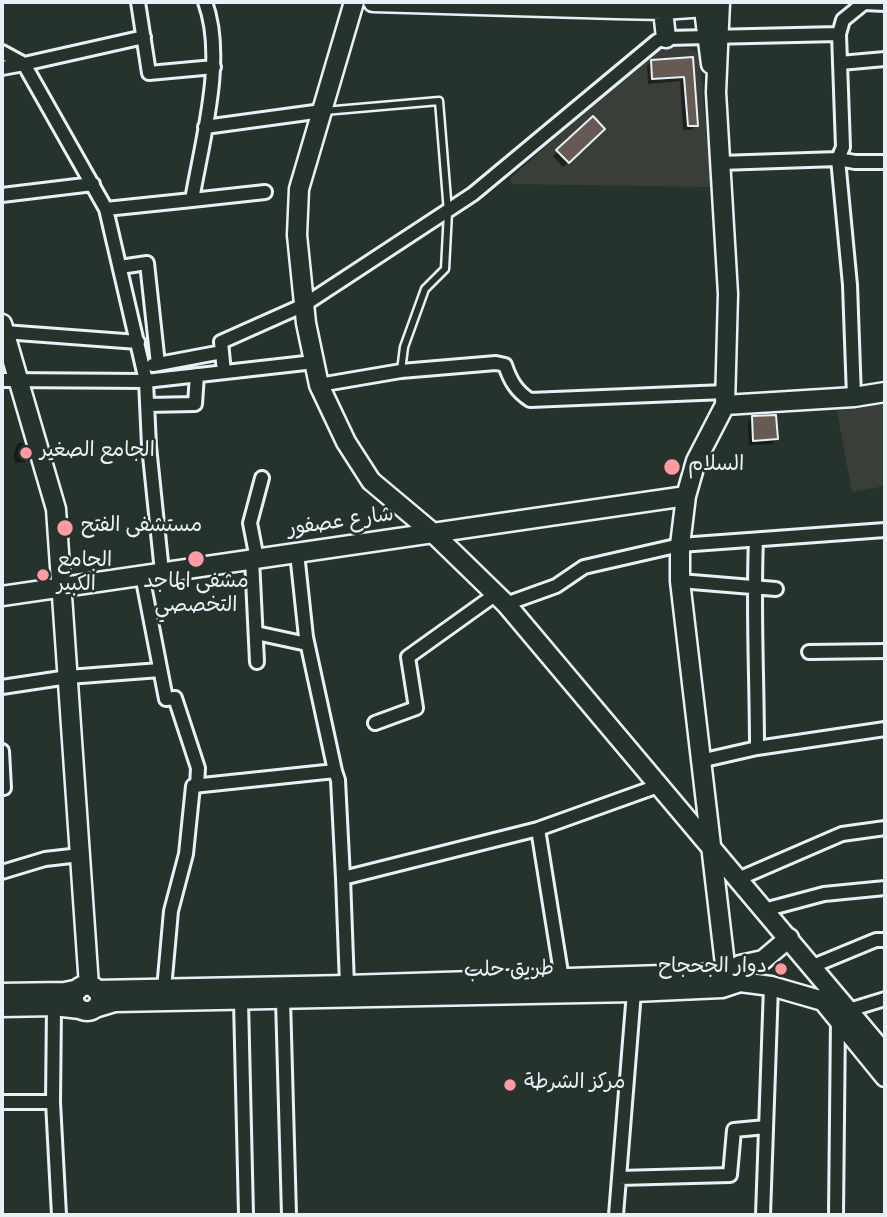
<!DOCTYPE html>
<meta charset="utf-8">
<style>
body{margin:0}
#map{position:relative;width:887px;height:1217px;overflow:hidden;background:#26332d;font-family:"Gochi Hand",sans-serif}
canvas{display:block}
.frame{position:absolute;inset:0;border:4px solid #e8f1f8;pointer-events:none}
</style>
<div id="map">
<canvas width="887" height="1217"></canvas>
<div class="frame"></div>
</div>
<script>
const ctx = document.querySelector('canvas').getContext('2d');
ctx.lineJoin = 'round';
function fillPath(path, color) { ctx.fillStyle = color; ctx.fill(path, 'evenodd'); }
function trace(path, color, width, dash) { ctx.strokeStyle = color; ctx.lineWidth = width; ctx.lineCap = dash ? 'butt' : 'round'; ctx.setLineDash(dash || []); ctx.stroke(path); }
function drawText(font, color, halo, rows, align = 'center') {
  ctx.font = font + ' "Gochi Hand","Playpen Sans Arabic",sans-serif'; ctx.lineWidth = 5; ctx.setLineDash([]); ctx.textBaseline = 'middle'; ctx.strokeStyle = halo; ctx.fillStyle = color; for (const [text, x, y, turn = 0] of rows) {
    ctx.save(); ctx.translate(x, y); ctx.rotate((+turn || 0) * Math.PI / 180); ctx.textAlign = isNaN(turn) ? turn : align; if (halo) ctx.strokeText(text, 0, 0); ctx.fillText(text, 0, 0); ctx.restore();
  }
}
fillPath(new Path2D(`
 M661 42 699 52 711 187 512 184 510 179Z
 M885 402V486L852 492 837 411Z`), '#393f38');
fillPath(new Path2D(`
 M691 58 696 125 691 130H683L680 81 648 84 647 66 652 61Z
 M592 118 603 129 563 167 553 156Z
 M753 417 776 439 771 444 749 445 748 422Z
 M18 443H23L28 459 25 462 15 463 14 453Z`), '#0007');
const building = new Path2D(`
 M693 57 698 126H688L684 77 652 79 651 60Z
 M593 116 605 129 569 163 556 150Z
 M776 415 778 439 753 441 752 416Z`);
fillPath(building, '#665a52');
trace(building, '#e8f1f8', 2);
const lane = new Path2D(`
 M324 111 439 101 448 212 445 269 425 289 404 347 401 371`);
const street = new Path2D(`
 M138 2 149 73 214 67
 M205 2C226 58 202 141 192 200L265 192
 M2 52 24 64 144 37
 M840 63 885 59
 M2 68 24 64 106 209 146 381 149 446 162 572
 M205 127 322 111
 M720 163 838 159 855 162H885
 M2 195 93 184
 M106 209 192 200
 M120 267 147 263 158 364
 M4 332 138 342
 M153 365 222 352
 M224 372 221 342 304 305 473 194 657 41 666 38 839 34
 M2 380 146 381 314 362
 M319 385 401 371 496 363 505 365C510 380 516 391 530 400L725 392
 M854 397 850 285 838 159 843 147 839 34 843 20 864 3 885 4
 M147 405 195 404 197 375
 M756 540C753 609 757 679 757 748
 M297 553 306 637 335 771
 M252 559 257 662
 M257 559 250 523 262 478
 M142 575 166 699 175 698 198 768 197 786
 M680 581 776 589
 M506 604 556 586 584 567 680 545 885 530
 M256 633 307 644
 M809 652 885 651
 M2 687 68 677 160 670
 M375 723 416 708 408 657 496 594
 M2 751 4 788
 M700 761 757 748 885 729
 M538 829 562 979
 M2 872 45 859 80 855
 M738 879 842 834 885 828
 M764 910 824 894 885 888
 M813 966 876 940H885
 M347 985 343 878 538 829 658 786
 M164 989 171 911 186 854 193 786 335 771 338 780 343 878
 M283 999 289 1215
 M241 1001 246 1215
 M54 1006 53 1102 59 1215
 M849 1010 885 999
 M2 1102H53
 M619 1178 730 1175 734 1130 766 1127
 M616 1215 634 992
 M763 1215 771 986
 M836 1215 838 1019`);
const secondary = new Path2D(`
 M354 2 299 189 297 235 306 323 319 385 346 442 371 481 433 533 506 604 885 1054
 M373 2 616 9 663 10 720 6
 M703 2 711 64
 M720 2 716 92 728 294 725 405 696 461 686 496 680 545V581L726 973
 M663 10 666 38
 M2 324 56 509 89 986
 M725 405 854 397 885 392
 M2 596 686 496
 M74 998a13 13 0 1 1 26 0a13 13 0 1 1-26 0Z
 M96 990 347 985 726 973 740 965 763 960 789 938
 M2 993 65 992 79 989
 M2 1007 54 1006 80 1009
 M95 1008 115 1002 634 992 722 988 740 982 771 986 823 1001 885 1077`);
trace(lane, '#e8f1f8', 11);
trace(street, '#e8f1f8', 18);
trace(secondary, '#e8f1f8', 23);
trace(lane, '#26332d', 6);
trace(street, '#26332d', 12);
trace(secondary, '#26332d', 18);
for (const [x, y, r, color] of [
 [26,453,7,"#ff9aa2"],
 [672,467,9,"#ff9aa2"],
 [65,528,9,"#ff9aa2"],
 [196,559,9,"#ff9aa2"],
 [43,575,7,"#ff9aa2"],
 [781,969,7,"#ff9aa2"],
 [510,1085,7,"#ff9aa2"]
]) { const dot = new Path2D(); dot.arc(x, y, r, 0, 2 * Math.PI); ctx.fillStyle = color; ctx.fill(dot); trace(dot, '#26332d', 2.5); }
drawText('21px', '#e8f1f8', '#26332d', [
 ["الجامع الصغير",40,453],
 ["السلام",688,467],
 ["مستشفى الفتح",81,528],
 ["الجامع",57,563],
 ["الكبير",57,587],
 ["مشفى الماجد",196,584,"center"],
 ["التخصصي",196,608,"center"],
 ["دوار الجحجاح",767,969,"right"],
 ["مركز الشرطة",524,1085]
], 'left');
drawText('21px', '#e8f1f8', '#26332d', [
 ["شارع عصفور",341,524,-8],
 ["طريق حلب",509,972,-1]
]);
</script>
